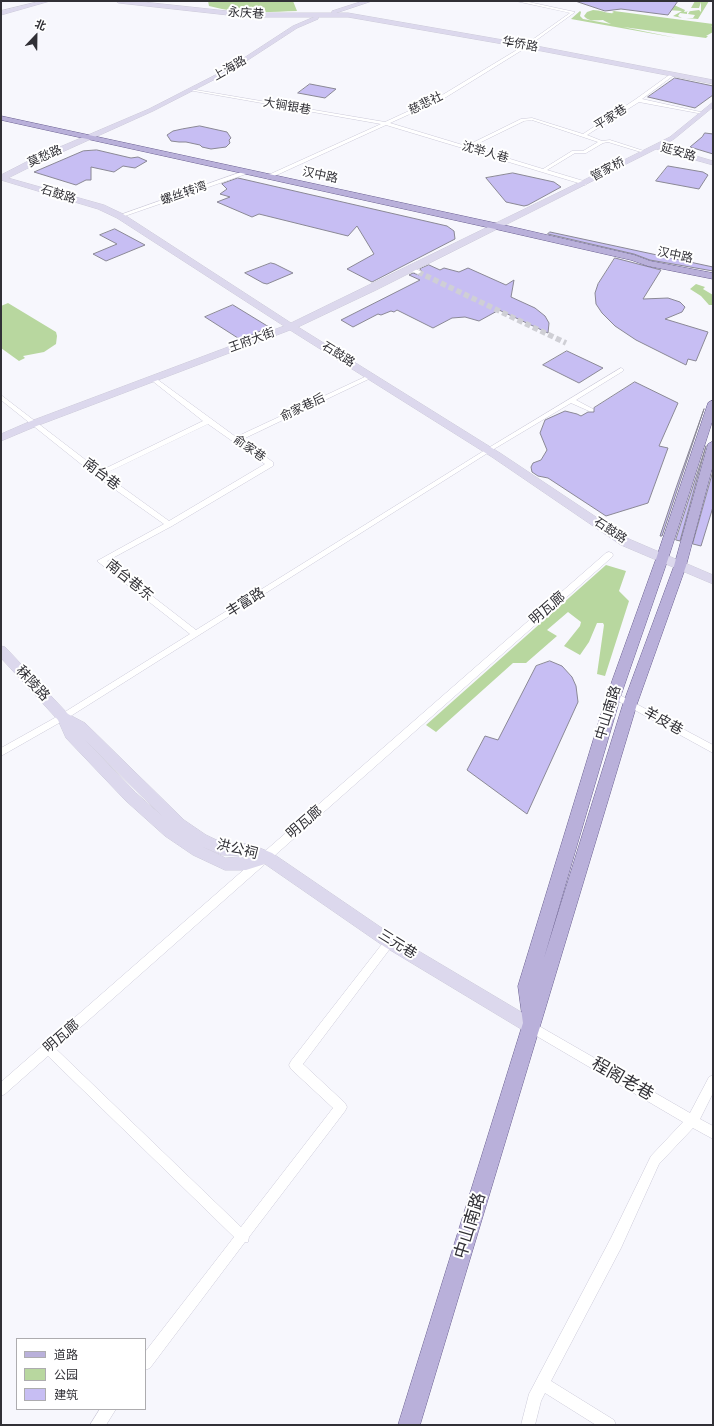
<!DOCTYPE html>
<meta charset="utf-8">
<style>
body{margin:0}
#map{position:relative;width:714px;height:1426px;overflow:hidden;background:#f7f7fd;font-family:Jost,"Noto Sans SC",sans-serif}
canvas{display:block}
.frame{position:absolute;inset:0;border:2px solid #313036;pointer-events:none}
.legend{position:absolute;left:16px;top:1338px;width:130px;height:72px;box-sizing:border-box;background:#fff;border:1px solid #adacaf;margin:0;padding:5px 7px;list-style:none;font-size:12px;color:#313036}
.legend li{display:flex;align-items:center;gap:8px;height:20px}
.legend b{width:20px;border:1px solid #adacaf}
.north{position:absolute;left:16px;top:16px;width:40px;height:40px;-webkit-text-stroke:3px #fff;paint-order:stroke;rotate:22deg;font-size:11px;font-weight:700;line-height:16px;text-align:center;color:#313036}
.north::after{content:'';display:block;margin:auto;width:14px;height:18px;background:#313036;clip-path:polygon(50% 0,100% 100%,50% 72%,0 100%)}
</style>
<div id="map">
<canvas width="714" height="1426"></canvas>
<div class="frame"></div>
<ul class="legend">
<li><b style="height:5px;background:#b9b0da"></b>道路</li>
<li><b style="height:11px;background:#b8d79f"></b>公园</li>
<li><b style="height:11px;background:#c7bef3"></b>建筑</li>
</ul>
<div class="north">北</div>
</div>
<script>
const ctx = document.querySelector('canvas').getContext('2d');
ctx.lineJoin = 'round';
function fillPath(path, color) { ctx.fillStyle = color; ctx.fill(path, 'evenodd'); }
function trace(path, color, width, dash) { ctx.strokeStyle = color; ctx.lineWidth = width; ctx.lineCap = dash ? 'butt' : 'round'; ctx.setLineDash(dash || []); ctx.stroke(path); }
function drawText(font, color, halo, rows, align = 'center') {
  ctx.font = font + ' Jost,"Noto Sans SC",sans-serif'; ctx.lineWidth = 4; ctx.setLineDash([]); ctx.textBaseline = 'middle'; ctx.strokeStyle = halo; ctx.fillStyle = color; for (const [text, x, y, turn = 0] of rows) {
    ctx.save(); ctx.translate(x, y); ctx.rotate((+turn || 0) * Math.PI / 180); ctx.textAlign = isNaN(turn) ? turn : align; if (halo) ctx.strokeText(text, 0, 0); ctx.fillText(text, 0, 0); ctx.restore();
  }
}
fillPath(new Path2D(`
 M208 1H293L297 11C267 12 238 14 209 6Z
 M695 1H709L698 19 686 18H693L695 15 688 14 690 11 687 12V14L680 13 678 16 682 18 673 16 682 11 668 10 674 5 685 10 684 12 699 10 701 12V2L699 8H691Z
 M593 10C601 10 608 14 614 13L612 12 614 11 713 24V26H711L713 27V32L706 36H708L706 38 623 27 677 38 571 19 580 11 581 12 580 16 583 19 611 24C608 23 605 21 603 20 595 20 589 22 584 16L587 12Z
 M696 284 705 287 703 289 713 295V305H709L701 296 690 289Z
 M8 303 56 332 57 336 56 344 44 352 23 356 25 358 19 361 1 348V306Z
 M606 565 626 571 619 591 629 601 605 676 597 674 604 625 603 623H597L589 642 580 655 564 646 580 626 581 622 568 612 547 630 557 636 526 663H513L436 732 426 725Z`), '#b8d79f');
const building = new Path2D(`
 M579 1H678L668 15 621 9 605 11 578 2Z
 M675 78 713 86V95L695 108 648 97Z
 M310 84 336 89 325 98 298 93Z
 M200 126 227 132 231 138 229 140 230 143 226 147 211 149 202 147 200 145 186 142H179L171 141 167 135 173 131 182 129Z
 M705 133 713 134V154L690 147 702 137Z
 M97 150 131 158 138 157 147 161 135 168 123 166 114 172 91 167V180H86L76 185 34 172 83 151Z
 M668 166 703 172 708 175 699 189 656 181Z
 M513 173 554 182 561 187 528 205 524 206 506 202 486 178Z
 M238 178 447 226 454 231 455 239 372 282 347 269 374 254 357 226 348 236 259 214 252 217 217 202 230 197 220 194 227 189 222 184Z
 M115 229 145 245 106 261 93 254 117 244 100 235Z
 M550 232 713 267V271L650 260 634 254 548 234Z
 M615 258 661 270 643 299 668 298 680 302 685 307 682 312 665 319 708 332 696 361 688 359 686 365 636 340 615 326 602 313 596 304 595 293 598 284Z
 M271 263 275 264 293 273 267 284 263 283 245 273Z
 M429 265 440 270 444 268 459 272 468 268 506 285 514 280 511 297 535 308 545 316 549 323 548 333 499 310 479 321 465 317 452 318 433 328 397 310 394 312 391 311 381 315 378 314 353 327 341 320 420 280 409 275 413 273 419 275 422 272 420 269Z
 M233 305 269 327 241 340 205 317Z
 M567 351 603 368 579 383 543 365Z
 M635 382 678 403 659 446 668 448 648 503 606 516 548 478 538 476 532 472 531 467 533 463 541 460 547 450 540 433 545 420 565 411 577 414 581 416 588 412H594V408Z
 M704 409 662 536H660L676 488Z
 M706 446 680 541 676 540Z
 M713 471V507L701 546 693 544Z
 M550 661 562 666 572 677 576 686 578 702 527 814 467 770 485 736 498 740 536 666Z`);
fillPath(building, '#c7bef3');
trace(building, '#8a8895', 1);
trace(new Path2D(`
 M418 272 566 343`), '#cfcfd5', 5.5, [5.5, 3]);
const street = new Path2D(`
 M516 1H524L575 12 527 47 443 99 390 123 466 146 521 119 532 118 583 134 636 99 672 73 674 75 642 99 705 113 703 114 639 102 587 135 602 141 610 140 644 151V153L608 142 603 143 586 153H575L547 170 587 182V184L585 185 386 125 268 179 265 177 266 176 381 124 188 90 190 89 385 122 439 97 525 45 570 13ZM532 120 598 142 583 151H572L543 169 471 147 524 121Z
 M247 170 250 172 249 173 122 217 117 216Z
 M411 267 420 271 421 272 418 274 409 270 408 269Z
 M621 368 623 369V371L576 400 593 409V411H589L571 403 494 449 66 719 1 756V748L60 715 190 634 97 561 164 524 96 476 1 400V395L100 471 203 421 150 379V377H154L236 437 369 375H373V377L241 440 273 462V466L172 526 107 561 196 630 490 447ZM208 424 265 464 169 521 104 474Z
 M609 552 612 553 613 555 612 557 56 1049 241 1227 333 1108 291 1069 289 1065 291 1061 386 939 390 937 394 939 395 942 303 1064 345 1103 347 1107 345 1111 249 1237 248 1242H245L150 1368 145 1370V1352L234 1237 48 1056 5 1094 1 1096V1082L606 553Z
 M614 692 713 745V753L611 697 610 695Z
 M532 1022 690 1113 709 1077 713 1075V1093L700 1119 713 1126V1139L693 1128 659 1164 621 1248 551 1381 614 1420 616 1425H596L545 1393 541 1401 535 1425H521L529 1394 611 1238 651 1156 683 1122 528 1031 526 1027 528 1023Z
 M100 1409H116L106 1425H90Z`);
const secondary = new Path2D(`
 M41 1H50L1 15V11Z
 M116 1H134L246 13H332V11L363 1H372L336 13H348L526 44 713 80V84L526 48 348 17H318V19L297 28 231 71 153 111 40 162 8 178 104 205 123 214 291 323 582 181 670 137 713 102V107L674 139 662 146 713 161V165L656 149 376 290 298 327 500 453 629 539 713 575V584L621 545 492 457 290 330 39 425 1 441V434L31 421 284 326 117 218 98 209 1 180V175L34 158 149 109 227 69 293 26 314 17H246L119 3Z
 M1 646 5 647 68 714 85 723 184 820 206 835 223 843 250 844 272 853 395 937 538 1022 540 1027 538 1032 532 1035 526 1032 385 947 265 864 246 870H225L193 855 165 836 126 801 66 738 58 720 1 658ZM85 740 162 816 136 793ZM203 847 222 855 250 856 226 858Z`);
const primary = new Path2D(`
 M1 116 495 223 634 255 650 261 713 273V279L648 266 631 260 495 229 1 120Z
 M713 400V419L668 559 621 695 544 958 623 704 674 566 708 444 713 441V465L686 566 637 704 420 1425H398L523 1023 518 986 607 695 656 559 708 403Z`);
trace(street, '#cccad9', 1);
trace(secondary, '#cccad9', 1);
trace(primary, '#6b6191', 1);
fillPath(street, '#fff');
fillPath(secondary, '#dcd8ed');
fillPath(primary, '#b9b0da');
drawText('12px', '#313036', '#fff', [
 ["永庆巷",246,14,4],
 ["华侨路",520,45,10],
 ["上海路",230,69,-30],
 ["慈悲社",426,104,-26],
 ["大锏银巷",287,107,10],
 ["平家巷",611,118,-32],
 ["沈举人巷",485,153,16],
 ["延安路",678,153,16],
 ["莫愁路",45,157,-24],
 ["管家桥",608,170,-28],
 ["汉中路",320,176,12],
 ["螺丝转湾",184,194,-19],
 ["石鼓路",58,195,17],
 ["汉中路",675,256,12],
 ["王府大街",252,341,-20],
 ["石鼓路",338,355,32],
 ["俞家巷后",303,408,-25],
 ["俞家巷",249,449,35],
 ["石鼓路",610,531,33]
]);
drawText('14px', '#313036', '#fff', [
 ["南台巷",101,475,37],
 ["南台巷东",129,581,39],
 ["丰富路",246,603,-32],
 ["明瓦廊",548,609,-41],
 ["秣陵路",32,684,47],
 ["中山南路",609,713,-73],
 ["羊皮巷",663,722,29],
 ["明瓦廊",305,823,-41],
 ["洪公祠",237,850,14],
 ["三元巷",397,945,32],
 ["明瓦廊",62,1037,-41]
]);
drawText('17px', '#313036', '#fff', [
 ["程阁老巷",622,1080,30],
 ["中山南路",471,1226,-73]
]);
</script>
